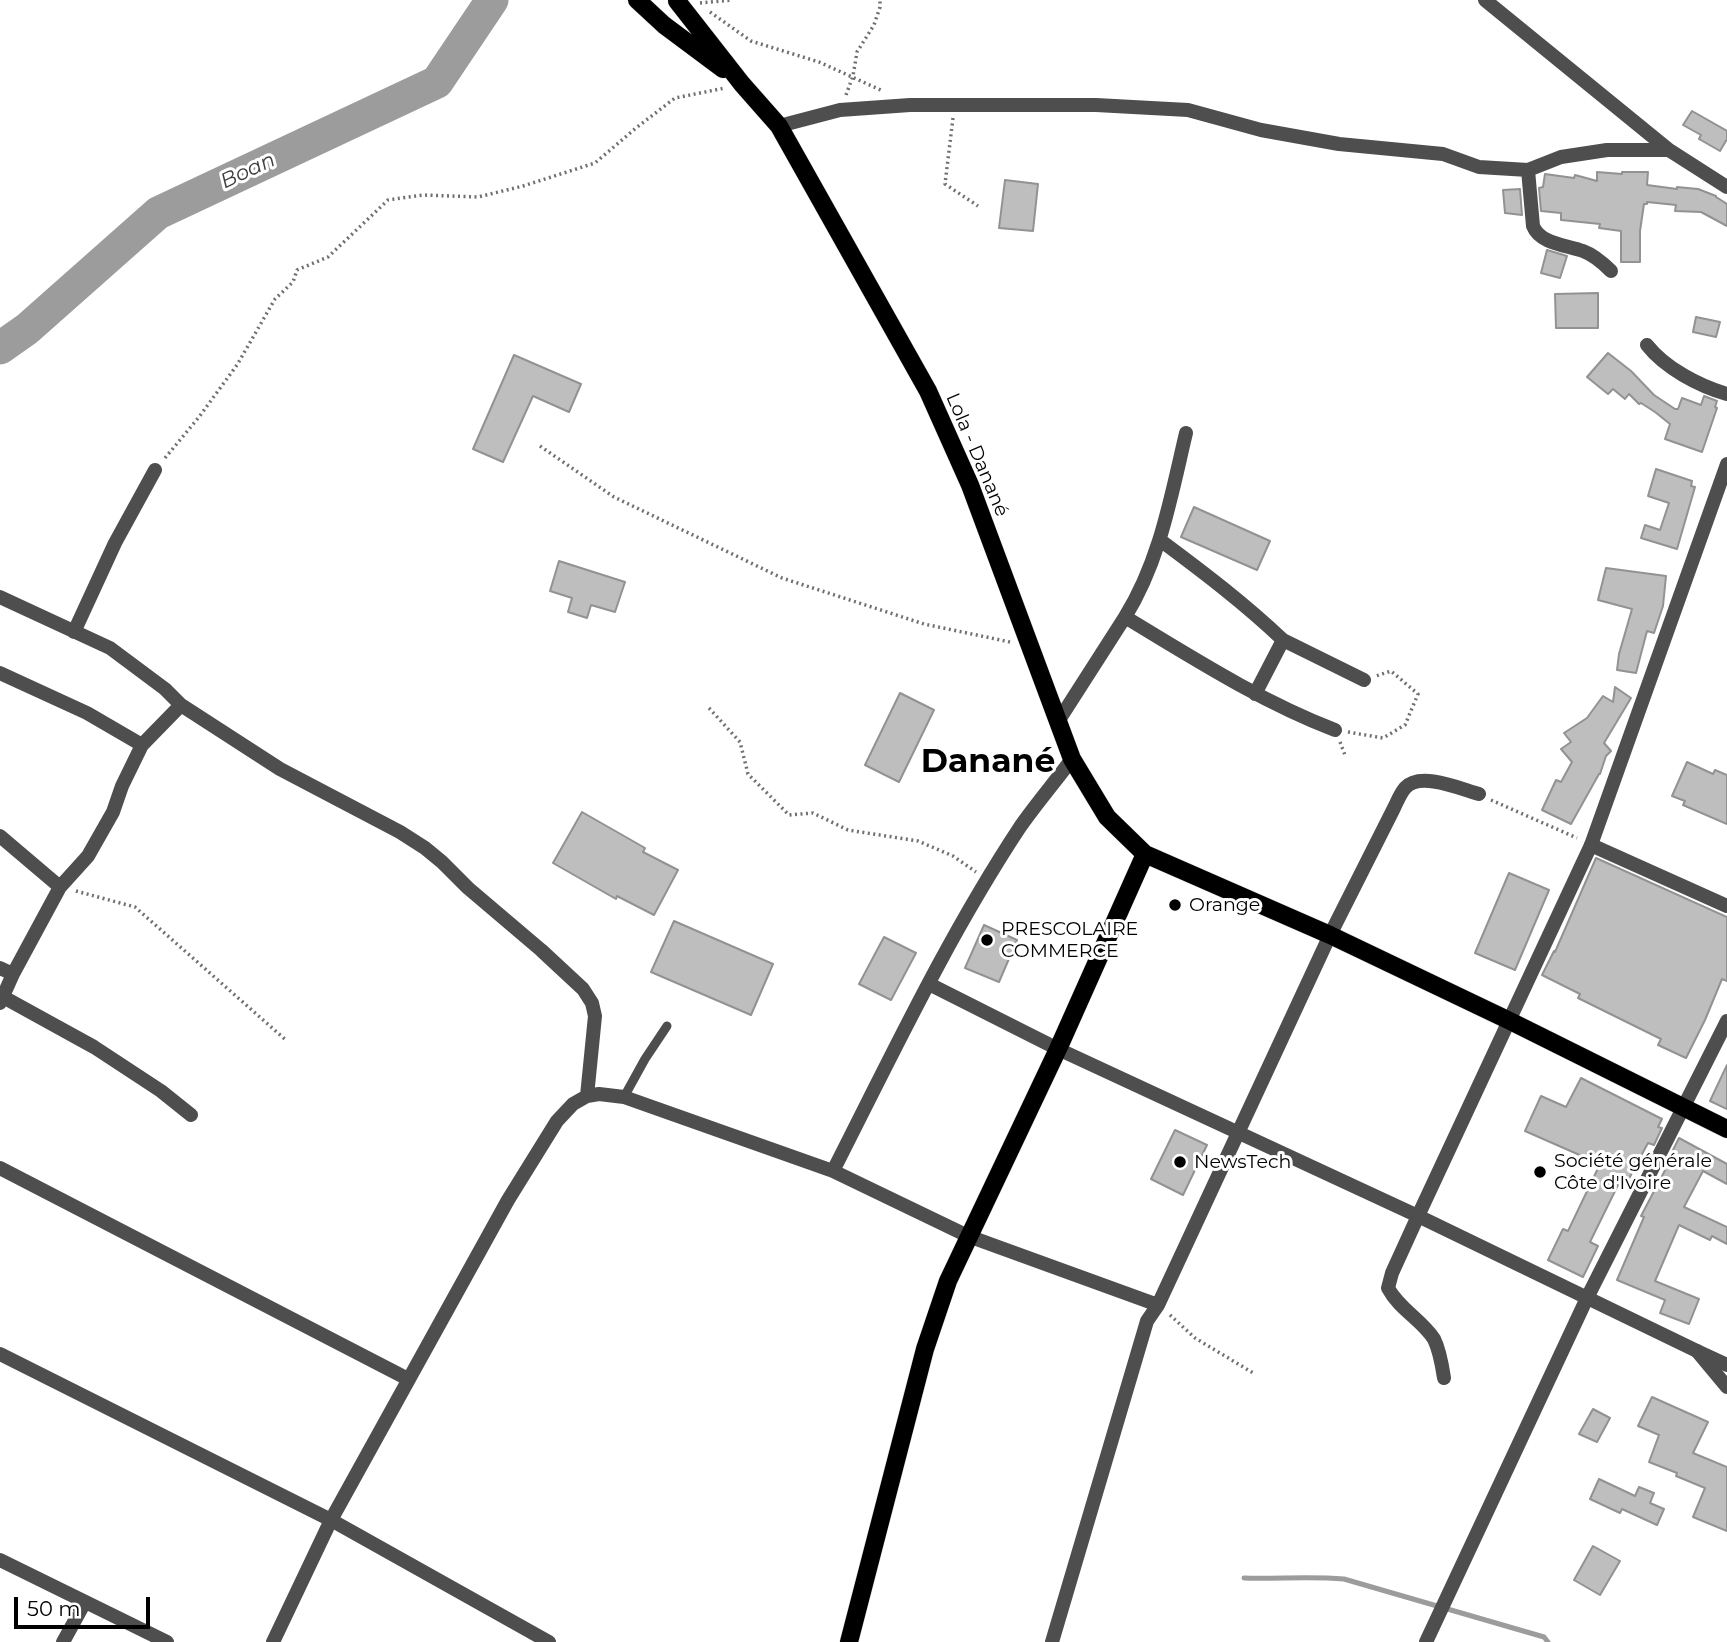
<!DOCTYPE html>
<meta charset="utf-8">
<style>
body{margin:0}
#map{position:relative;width:1727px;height:1642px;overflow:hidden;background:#fff;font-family:Montserrat,sans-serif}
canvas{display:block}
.scale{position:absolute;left:14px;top:1597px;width:136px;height:32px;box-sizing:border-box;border:4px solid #000;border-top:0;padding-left:9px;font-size:21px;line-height:24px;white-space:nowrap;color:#000;-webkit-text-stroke:5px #fff;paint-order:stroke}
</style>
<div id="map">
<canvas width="1727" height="1642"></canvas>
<div class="scale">50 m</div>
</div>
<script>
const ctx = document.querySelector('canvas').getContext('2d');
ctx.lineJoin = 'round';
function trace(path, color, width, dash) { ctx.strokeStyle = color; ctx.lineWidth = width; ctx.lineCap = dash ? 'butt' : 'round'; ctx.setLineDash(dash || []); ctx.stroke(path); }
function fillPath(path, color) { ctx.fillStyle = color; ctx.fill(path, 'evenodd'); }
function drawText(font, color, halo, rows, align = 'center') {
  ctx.font = font + ' Montserrat,sans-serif'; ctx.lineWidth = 6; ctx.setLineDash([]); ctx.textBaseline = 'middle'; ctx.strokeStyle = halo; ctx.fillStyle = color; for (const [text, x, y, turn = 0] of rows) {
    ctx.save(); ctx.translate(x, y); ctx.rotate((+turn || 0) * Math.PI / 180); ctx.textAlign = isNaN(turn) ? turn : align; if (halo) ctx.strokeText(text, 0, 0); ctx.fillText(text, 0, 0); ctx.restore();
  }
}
trace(new Path2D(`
 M1244 1578C1278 1579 1311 1576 1344 1579L1544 1637 1548 1642`), '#9c9c9c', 5);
trace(new Path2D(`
 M0 348 27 329 158 213 437 82 492 0`), '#9c9c9c', 33);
const building = new Path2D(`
 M1692 111 1727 131V139L1720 151 1699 139 1701 135 1683 125Z
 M1597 172 1622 174V172H1648L1647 185 1677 189V187L1698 189 1716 196V197L1727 204V226L1701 212 1675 211 1676 205 1647 202V204H1644L1640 231V262H1621V231L1599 228 1600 224 1561 220V213L1541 211 1539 188 1543 187 1545 174 1574 178 1575 175 1597 181Z
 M1005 180 1038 184 1033 231 999 228Z
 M1520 189 1522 215 1505 213 1503 190Z
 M1547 250 1567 256 1560 278 1541 273Z
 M1598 293V328H1556L1555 294Z
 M1696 317 1720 322 1716 337 1693 332Z
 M1608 353 1631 371 1654 395 1675 409H1678L1682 398 1701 405 1704 396 1717 401 1715 407 1717 408 1702 452 1665 439 1670 424 1655 412 1641 403 1639 404 1629 394 1625 399 1613 389 1608 394 1587 377Z
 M514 355 581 384 569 412 533 396 503 462 473 449Z
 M1656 469 1692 481 1691 486 1695 487 1677 549 1641 538 1645 525 1660 530 1669 503 1648 496Z
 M1194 507 1270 541 1257 570 1181 537Z
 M559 561 625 582 615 612 591 605 587 618 568 612 572 598 550 591Z
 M1606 568 1666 576 1663 606 1654 633 1647 631 1636 673 1617 670 1619 654 1632 609 1598 600Z
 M1615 687 1631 698 1604 743 1611 751 1606 756 1600 774H1599L1571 824 1542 810 1556 780 1561 782 1572 762 1561 749 1571 742 1564 733 1587 718 1603 696 1613 702Z
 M900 693 934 710 899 782 865 765Z
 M1687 762 1713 774 1715 770 1727 775V824L1683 805 1685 801 1672 796Z
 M582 812 645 848 643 852 678 870 654 915 617 896 616 899 553 863Z
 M1596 858 1727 917V981L1722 979 1705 1020 1686 1058 1658 1045 1661 1039 1578 998 1580 994 1542 975 1554 951 1555 952Z
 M1509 873 1549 890 1515 970 1475 953Z
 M674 921 773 964 751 1015 651 972Z
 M984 925 1017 940 999 982 965 968Z
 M884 937 916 953 891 1000 859 984Z
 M1727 1065V1109L1710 1101Z
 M1581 1078 1662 1119 1658 1127 1662 1128 1654 1145 1648 1143 1624 1188 1618 1185 1590 1242 1598 1246 1583 1277 1548 1260 1563 1229 1568 1231 1600 1164 1525 1131 1541 1096 1566 1107Z
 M1175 1130 1207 1145 1183 1195 1151 1179Z
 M1679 1138 1727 1164V1184L1703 1171 1684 1207 1727 1227V1244L1712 1236 1710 1240 1679 1225 1655 1281 1699 1299 1689 1324 1660 1313 1665 1300 1617 1280 1644 1217 1641 1216 1673 1155 1671 1154Z
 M1652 1397 1708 1422 1693 1453 1727 1467V1531L1693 1517 1705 1488 1676 1476 1677 1473 1649 1462 1659 1435 1638 1426Z
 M1593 1409 1610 1418 1597 1442 1579 1434Z
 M1599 1479 1635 1496 1639 1487 1654 1493 1650 1503 1664 1509 1657 1525 1622 1509 1620 1513 1590 1499Z
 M1593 1546 1620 1561 1600 1595 1574 1580Z`);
fillPath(building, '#bebebe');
trace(building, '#929292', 2);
const primary = new Path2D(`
 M637 0 664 25 723 69
 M677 1 742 84 779 126 928 391 970 485 1072 759 1107 817 1145 854 1330 935 1510 1021 1727 1129
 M849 1642 925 1349 948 1281 1058 1049 1145 854`);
trace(primary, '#dbdbdb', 19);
trace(new Path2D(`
 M700 3 732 0
 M710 12 751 41 819 62 883 91
 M846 95 853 76 857 52 874 25 880 7V0
 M953 118 945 184 978 206
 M540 446 614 497 782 578 924 624 1010 642
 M165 458 199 417 237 365 275 299 293 282 297 270 328 257 388 200 423 195 478 197 523 186 595 163 636 128 675 98 725 88
 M709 708 740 742 748 774 789 815 813 813 848 830 918 841 953 856 976 872
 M1348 732 1383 738 1405 725 1418 694 1391 671 1376 676
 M1340 742 1345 755
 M1491 800 1577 838
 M76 891 135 907 287 1041
 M1170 1315 1195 1338 1255 1374`), '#707070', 3.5, [2, 3.5]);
trace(new Path2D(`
 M624 1097 645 1059 667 1026`), '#4e4e4e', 9);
trace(new Path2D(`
 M1485 0 1669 150 1727 187
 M779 126 840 110 910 105H1096L1188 110 1261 130 1339 144 1443 154 1479 167 1528 170 1561 157 1607 150H1669
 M1528 170 1533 226C1540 244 1567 245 1583 251 1594 255 1603 263 1611 271
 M1647 345C1665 368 1699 386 1727 394
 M1160 540C1203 572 1244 603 1283 640
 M0 597 110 648 165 689 181 705
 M1125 617C1160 561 1171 496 1186 433
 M74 632 115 543 155 470
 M0 673 87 713 142 745
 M1255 694 1283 640 1364 680
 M1059 720 1125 617C1193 658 1260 701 1335 730
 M0 836 60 887
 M1591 845 1727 906
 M0 968 13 974
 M929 984 1058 1049 1418 1216 1392 1273 1388 1288C1399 1309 1422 1320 1434 1339 1440 1351 1442 1365 1444 1378
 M3 997 94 1047 161 1091 191 1115
 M0 1003 13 974 60 887 88 856 113 812 122 786 142 745 181 705 280 769 400 832 425 848 442 862 468 888 541 950 583 989 592 1003 595 1016 587 1096
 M0 1168 408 1379
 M833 1171 968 1236 1158 1305
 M1697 1351 1727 1365
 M0 1354 331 1520 549 1642
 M0 1560 167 1642
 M63 1642 85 1602
 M273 1642 331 1520 508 1200 539 1150 557 1121 573 1104 587 1096 599 1094 624 1097 833 1171C892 1055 948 936 1020 827 1036 804 1055 782 1072 759
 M1052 1642 1147 1321 1158 1305 1330 935 1394 808C1397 802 1400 794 1405 788 1420 771 1461 789 1479 794
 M1426 1642 1587 1298 1727 1021`), '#4e4e4e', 14);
trace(new Path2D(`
 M1727 464 1591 845 1418 1216 1697 1351 1727 1387`), '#4e4e4e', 14);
trace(primary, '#000', 18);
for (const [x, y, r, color] of [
 [1175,905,7,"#000"],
 [987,940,7,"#000"],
 [1180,1162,7,"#000"],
 [1540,1172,7,"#000"]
]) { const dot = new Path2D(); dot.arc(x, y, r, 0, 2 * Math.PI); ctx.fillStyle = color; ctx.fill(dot); trace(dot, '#fff', 2.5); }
drawText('19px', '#000', '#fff', [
 ["Lola - Danané",977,455,67]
]);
drawText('19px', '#000', '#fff', [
 ["Orange",1189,905],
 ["PRESCOLAIRE",1001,929],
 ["COMMERCE",1001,951],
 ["Société générale",1554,1161],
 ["Côte d'Ivoire",1554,1183],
 ["NewsTech",1194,1162]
], 'left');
drawText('italic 21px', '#3d3d3d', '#fff', [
 ["Boan",248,171,-25]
]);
drawText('bold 33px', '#000', '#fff', [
 ["Danané",988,762]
]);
</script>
